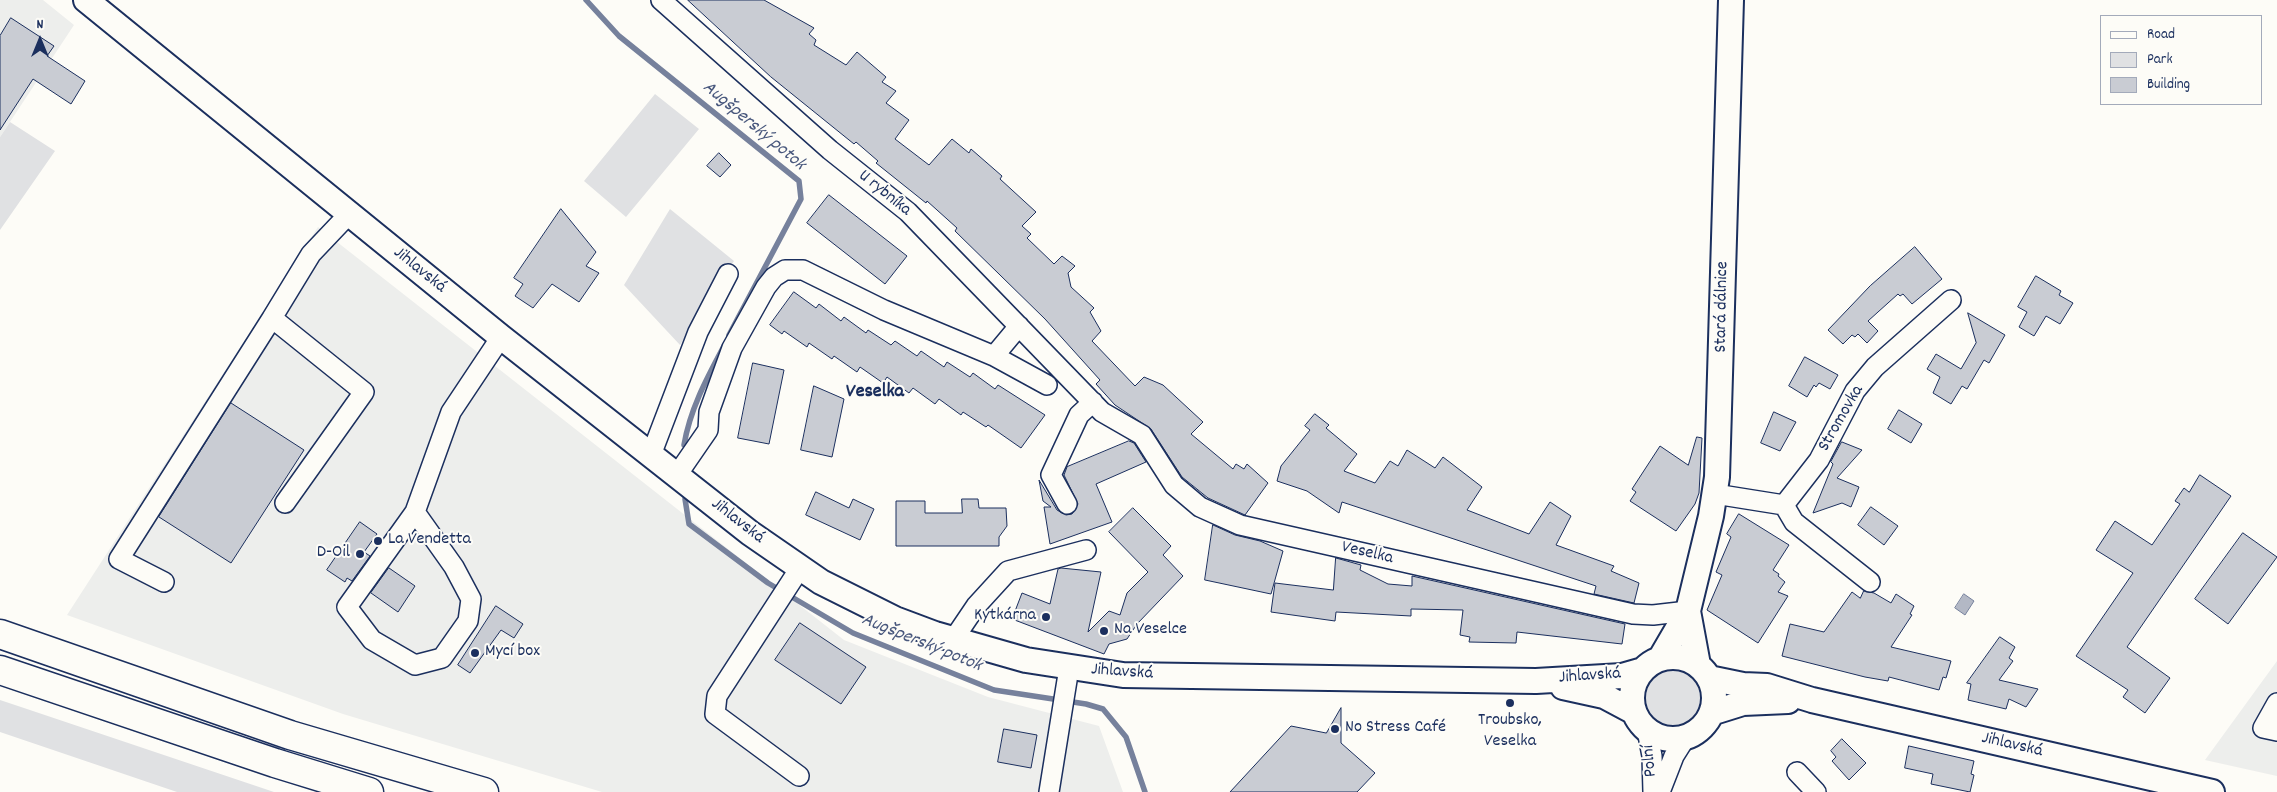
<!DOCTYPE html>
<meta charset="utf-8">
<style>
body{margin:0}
#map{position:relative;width:2277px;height:792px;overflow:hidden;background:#fdfcf7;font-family:Dekko,sans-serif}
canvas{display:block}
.legend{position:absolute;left:2100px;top:15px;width:162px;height:90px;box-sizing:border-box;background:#fdfcf7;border:1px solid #a3aaba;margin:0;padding:6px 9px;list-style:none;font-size:15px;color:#1b2f5e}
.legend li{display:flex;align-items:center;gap:10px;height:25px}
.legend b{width:25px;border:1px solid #a3aaba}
.north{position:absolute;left:15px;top:15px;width:50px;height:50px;-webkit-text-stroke:4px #fdfcf7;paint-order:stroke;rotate:0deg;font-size:14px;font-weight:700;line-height:20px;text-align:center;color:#1b2f5e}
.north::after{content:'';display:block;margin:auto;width:18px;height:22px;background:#1b2f5e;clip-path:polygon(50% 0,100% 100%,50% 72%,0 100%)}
</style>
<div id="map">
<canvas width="2277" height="792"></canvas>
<ul class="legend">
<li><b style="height:6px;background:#fdfcf7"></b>Road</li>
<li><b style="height:14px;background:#e0e1e3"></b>Park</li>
<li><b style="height:14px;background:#c9ccd3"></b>Building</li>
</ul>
<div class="north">N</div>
</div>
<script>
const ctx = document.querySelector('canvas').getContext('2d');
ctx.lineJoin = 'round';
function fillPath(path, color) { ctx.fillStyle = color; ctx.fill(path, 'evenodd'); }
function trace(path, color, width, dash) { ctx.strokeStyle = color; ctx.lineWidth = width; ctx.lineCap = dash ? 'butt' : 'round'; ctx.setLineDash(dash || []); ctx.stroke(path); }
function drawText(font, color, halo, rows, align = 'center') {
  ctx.font = font + ' Dekko,sans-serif'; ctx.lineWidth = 4; ctx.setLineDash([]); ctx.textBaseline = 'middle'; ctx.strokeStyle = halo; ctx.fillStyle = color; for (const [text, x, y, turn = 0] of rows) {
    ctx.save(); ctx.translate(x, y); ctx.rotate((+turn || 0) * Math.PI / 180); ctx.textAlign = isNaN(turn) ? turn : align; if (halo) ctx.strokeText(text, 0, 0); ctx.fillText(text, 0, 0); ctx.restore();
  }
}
fillPath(new Path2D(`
 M0 0H43L74 25 0 137Z
 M318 227 844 640 988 697 1099 726 1123 792H602L343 714 67 615Z
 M2277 661V776L2205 760Z`), '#edeeec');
fillPath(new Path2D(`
 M655 94 699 129 626 217 584 181Z
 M10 122 55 151 0 230V137Z
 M670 209 734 261 680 345 624 285Z
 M1646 698a27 27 0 1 1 54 0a27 27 0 1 1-54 0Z
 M0 700 24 708 274 792H177L0 732Z`), '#e0e1e3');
const water = new Path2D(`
 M1964 594 1974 601 1965 615 1955 608Z`);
fillPath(water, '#b3b8c5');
trace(water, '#76819c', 1);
trace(new Path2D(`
 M586 0 619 36 799 181 801 199 729 335
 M684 445C690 409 707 378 724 346
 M685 499 689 524 768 583 853 633 994 690 1086 704 1103 709 1126 737 1145 792`), '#76819c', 5.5);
const building = new Path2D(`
 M688 0H764L814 28 809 34 816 40 814 45 846 65 857 52 886 77 882 82 896 91 886 103 909 120 895 139 929 165 952 139 969 153 971 149 1002 176 1000 179 1036 212 1022 226 1031 234 1027 238 1054 264 1062 256 1075 266 1068 273 1071 287 1094 308 1090 312 1101 331 1092 341 1135 386 1144 377 1163 385 1203 422 1191 434 1233 469 1236 464 1244 469 1247 464 1268 483 1245 515 1208 498 1182 477 1151 429 1115 405 1096 384 1100 380 1045 319 955 231 957 228 927 201 926 203 876 163 878 161 856 142 854 144 771 77Z
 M11 18 54 46 47 56 85 81 71 104 33 79 0 130V36Z
 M719 153 731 165 720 177 707 166Z
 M829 195 907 256 885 284 807 223Z
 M561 209 596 252 586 266 599 273 579 302 552 284 533 308 515 296 523 284 514 278Z
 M1915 247 1942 279 1912 304 1903 294 1900 296 1898 294 1868 321 1878 331 1867 343 1858 334 1855 337 1852 335 1843 344 1828 330 1870 286Z
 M2036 276 2061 291 2059 295 2073 303 2060 324 2046 316 2034 336 2019 327 2027 312 2018 307Z
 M794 292 816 308 819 304 841 321 844 317 866 333 868 330 891 345 895 341 917 356 921 351 944 367 947 362 970 377 973 373 995 389 998 385 1045 415 1021 448 988 425 986 427 963 412 961 415 939 399 935 404 913 388 909 393 887 377 883 383 860 367 857 372 834 356 832 359 809 343 807 347 784 331 782 334 770 325Z
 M1968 313 2005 335 1989 363 1984 360 1967 389 1962 386 1951 404 1933 393 1940 377 1927 369 1936 354 1961 369 1976 343Z
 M1805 357 1838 375 1830 389 1819 383 1816 387 1814 385 1807 397 1789 386Z
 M753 363 784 370 769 444 738 438Z
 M814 386 844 399 832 457 801 450Z
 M231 403 304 450 231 563 159 517Z
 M1899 410 1922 424 1911 443 1888 429Z
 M1774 412 1796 422 1780 451 1761 443Z
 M1315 414 1329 425 1326 428 1357 454 1344 471 1375 483 1390 461 1398 466 1407 450 1435 468 1443 457 1482 487 1467 510 1529 534 1550 502 1571 516 1556 545 1614 566 1611 571 1639 583 1634 603 1594 594 1596 586 1342 502 1339 513 1307 491 1277 481 1281 466 1310 430 1305 426Z
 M1697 437 1702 438 1699 493 1695 504 1676 531 1630 501 1636 492 1632 489 1660 446 1688 465Z
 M1129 441 1134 443 1146 462 1096 484 1112 522 1050 544 1044 507H1051L1043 501 1039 480 1057 510 1066 515 1072 514 1078 504 1064 475 1067 467Z
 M1842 442 1862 450 1837 478 1859 487 1851 507 1842 503 1813 513 1833 464 1831 462Z
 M2200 475 2231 496 2127 647 2170 678 2145 713 2123 697 2128 690 2076 656 2133 573 2096 550 2115 521 2152 545 2180 504 2175 501 2184 488 2189 492Z
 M816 492 849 508 853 499 874 509 860 540 806 515Z
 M962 499H978L979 508H1006L1007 526 999 537V546H896V501H925V513H962Z
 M1871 507 1898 526 1884 545 1858 525Z
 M1133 508 1171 546 1163 555 1183 576 1137 624 1127 639 1109 644 1104 654 1012 619 1022 593 1050 604 1058 569 1061 568 1101 572 1088 632 1109 611 1120 615 1127 593 1148 572 1109 532Z
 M1739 514 1789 545 1773 570 1779 574 1778 576 1785 582 1778 592 1788 596 1758 643 1707 610 1722 575 1716 572 1731 537 1727 534Z
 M360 522 377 534 364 552 370 556 352 581 347 578 345 582 327 570Z
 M1213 525 1235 535 1260 541 1283 551 1271 594 1205 580Z
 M2243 533 2277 557 2228 624 2195 599Z
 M1336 558 1361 565 1360 570 1388 584 1412 586V576L1625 624 1622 644 1517 632 1516 643 1469 642 1470 637 1460 635 1463 610 1411 609V616L1336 612 1335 621 1271 612 1275 583 1333 590Z
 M389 568 415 586 398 612 371 593Z
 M1864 591 1874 593 1891 603 1896 594 1914 606 1910 614 1912 615 1891 647 1951 661 1946 678 1943 677 1939 690 1889 677 1888 681 1865 677 1782 656 1790 624 1824 632 1852 592 1860 598Z
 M496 606 523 624 514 638 501 630 470 673 458 665Z
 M800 623 866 667 841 704 775 660Z
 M2000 637 2015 647 2009 658 2013 661 1999 680 2038 689 2026 707 2009 699 2006 709 1968 700 1971 684 1967 683Z
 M1341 708V743L1375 773 1357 792H1230L1291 726 1326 733Z
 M1004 729 1037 735 1031 768 998 762Z
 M1842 739 1866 763 1849 780 1832 761 1836 757 1831 751Z
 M1909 746 1974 761 1971 774 1974 775 1970 792 1931 784 1933 774 1905 768Z`);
fillPath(building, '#c9ccd3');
trace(building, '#1b2f5e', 1);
const minor = new Path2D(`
 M661 0 830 150 908 212 1102 412 1142 435 1174 485 1200 507 1240 525 1633 614 1653 615 1688 611
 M994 356 1047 385
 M651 455 698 332 728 274
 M677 475 708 430 709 412 732 348 766 287 774 277 785 270H803L884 310 994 356 1019 326
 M1715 494 1784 505
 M285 503 364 392 272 318 311 254 349 214
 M1067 504 1051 475 1079 415 1093 402
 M1784 505 1819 460 1855 391 1875 367 1951 300
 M1784 505 1794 522 1870 582
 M415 512 347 607 372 640 415 665 442 658 468 621 471 599 454 567 415 512 451 412 501 337
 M164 582 119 559 272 318
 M953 640 976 606 1008 571 1086 550
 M2277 703 2263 728 2277 731
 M1647 730 1652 756 1653 792
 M1797 772 1816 792
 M799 776 715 714 717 696 800 568
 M1049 792 1069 668
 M1660 792 1674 756 1686 737`);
const major = new Path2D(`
 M86 0 501 337 750 533 821 582 895 619 935 634 1026 660 1123 675 1536 681 1622 676 1643 670
 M1688 611 1698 665
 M1632 698a41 41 0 1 1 82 0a41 41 0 1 1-82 0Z
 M1660 659 1688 611 1711 516 1717 477 1731 0
 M1709 678 1743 685 1767 686 1812 700 2212 792
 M1563 687 1604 696 1634 712
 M1711 713 1743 703 1788 701`);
const highway = new Path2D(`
 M0 634 290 735 484 792
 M0 670 275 763 369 792`);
trace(minor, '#1b2f5e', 22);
trace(major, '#1b2f5e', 28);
trace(highway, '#1b2f5e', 31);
trace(minor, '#fdfcf7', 19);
trace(major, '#fdfcf7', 24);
trace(highway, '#fdfcf7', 28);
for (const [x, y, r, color] of [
 [378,541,5,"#1b2f5e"],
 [360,554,5,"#1b2f5e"],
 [1046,617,5,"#1b2f5e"],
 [1104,631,5,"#1b2f5e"],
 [475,653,5,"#1b2f5e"],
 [1510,703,5,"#1b2f5e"],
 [1335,729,5,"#1b2f5e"]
]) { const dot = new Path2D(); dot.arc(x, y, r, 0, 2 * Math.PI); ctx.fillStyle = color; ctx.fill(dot); trace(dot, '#fdfcf7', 2); }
drawText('18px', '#1b2f5e', '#fdfcf7', [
 ["U rybníka",884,194,39],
 ["Jihlavská",419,271,39],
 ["Stará dálnice",1723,307,-89],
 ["Stromovka",1842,419,-60],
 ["Jihlavská",737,522,38],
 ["Veselka",1367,554,13],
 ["Jihlavská",1122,673,4],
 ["Jihlavská",1590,677,-4],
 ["Jihlavská",2012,746,13],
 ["Polní",1651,761,-95]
]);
drawText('18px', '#1b2f5e', '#fdfcf7', [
 ["La Vendetta",388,541],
 ["D-Oil",350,554,"right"],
 ["Kytkárna",1036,617,"right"],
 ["Na Veselce",1114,631],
 ["Mycí box",485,653],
 ["Troubsko,",1510,722,"center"],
 ["Veselka",1510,743,"center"],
 ["No Stress Café",1345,729]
], 'left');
drawText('italic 19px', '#49587d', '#fdfcf7', [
 ["Augšperský potok",753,127,40],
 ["Augšperský potok",921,644,22]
]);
drawText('bold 20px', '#1b2f5e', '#fdfcf7', [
 ["Veselka",875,393]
]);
</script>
